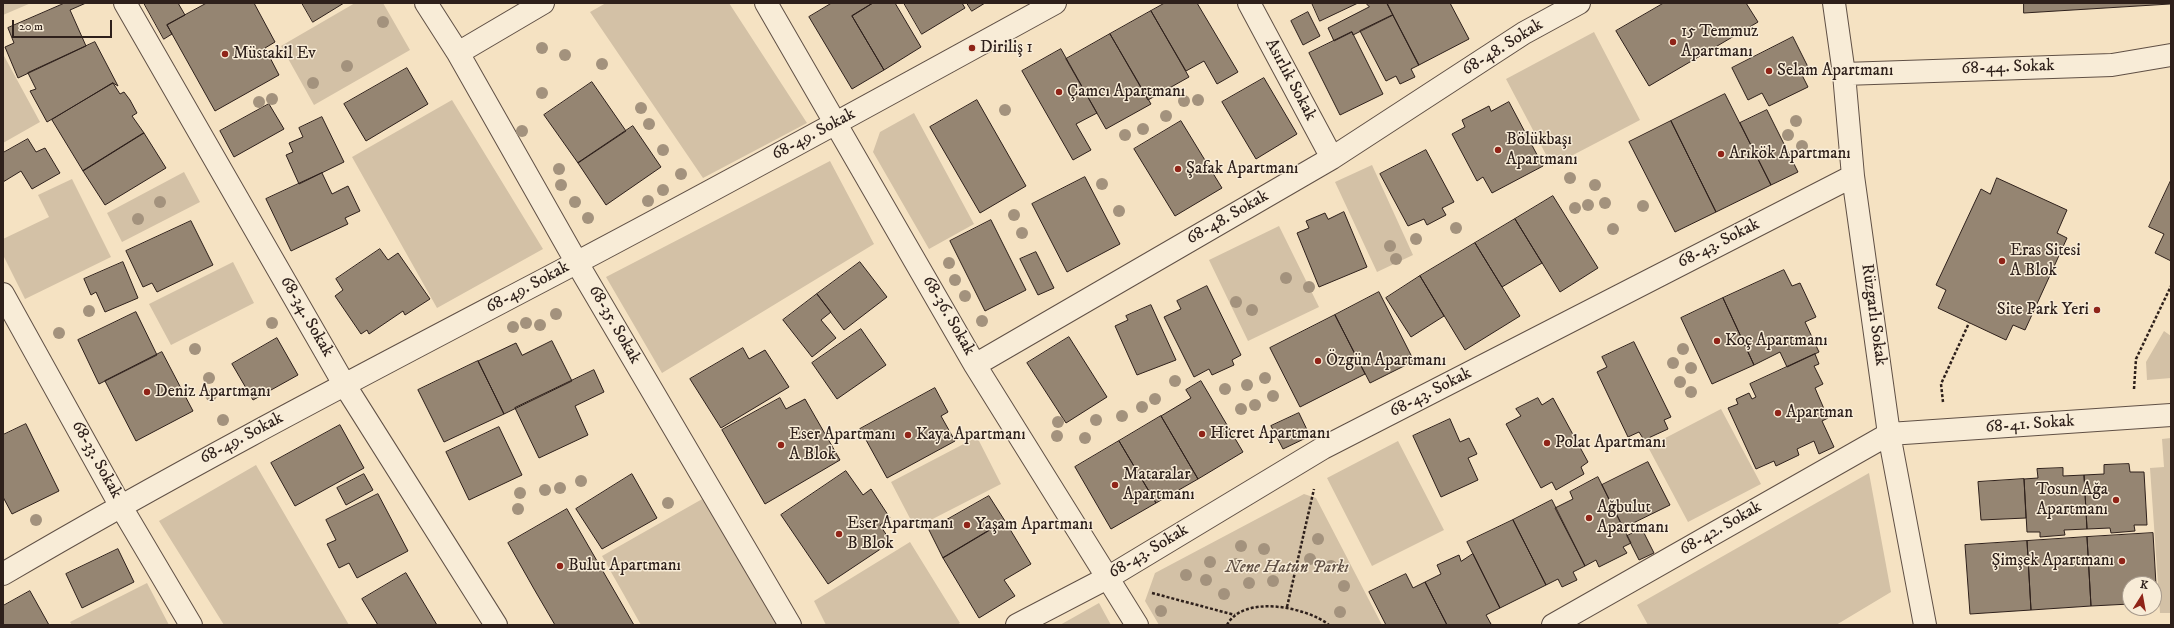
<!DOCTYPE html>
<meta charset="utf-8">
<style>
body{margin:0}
#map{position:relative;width:2174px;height:628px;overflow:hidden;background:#f5e2c2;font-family:"IM FELL DW Pica",serif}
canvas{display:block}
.frame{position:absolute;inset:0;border:4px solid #2e201b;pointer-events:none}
.north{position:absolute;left:2122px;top:576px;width:40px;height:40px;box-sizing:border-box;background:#f8ecd7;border:1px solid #a79a8c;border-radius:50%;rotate:11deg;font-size:11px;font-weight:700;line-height:16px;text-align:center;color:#2e201b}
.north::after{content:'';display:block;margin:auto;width:14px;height:18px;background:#8f2418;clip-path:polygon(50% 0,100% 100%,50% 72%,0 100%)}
.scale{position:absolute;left:12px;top:20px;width:100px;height:18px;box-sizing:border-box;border:2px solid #2e201b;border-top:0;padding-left:5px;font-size:12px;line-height:14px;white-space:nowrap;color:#2e201b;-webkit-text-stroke:3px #f8ecd7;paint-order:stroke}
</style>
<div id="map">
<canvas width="2174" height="628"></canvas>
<div class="frame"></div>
<div class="north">K</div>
<div class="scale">20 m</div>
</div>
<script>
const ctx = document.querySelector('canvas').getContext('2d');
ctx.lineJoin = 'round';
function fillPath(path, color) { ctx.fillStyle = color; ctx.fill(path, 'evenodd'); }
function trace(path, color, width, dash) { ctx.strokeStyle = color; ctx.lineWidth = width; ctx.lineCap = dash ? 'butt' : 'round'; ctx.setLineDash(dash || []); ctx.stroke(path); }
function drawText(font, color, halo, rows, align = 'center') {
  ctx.font = font + ' "IM FELL DW Pica",serif'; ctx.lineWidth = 3; ctx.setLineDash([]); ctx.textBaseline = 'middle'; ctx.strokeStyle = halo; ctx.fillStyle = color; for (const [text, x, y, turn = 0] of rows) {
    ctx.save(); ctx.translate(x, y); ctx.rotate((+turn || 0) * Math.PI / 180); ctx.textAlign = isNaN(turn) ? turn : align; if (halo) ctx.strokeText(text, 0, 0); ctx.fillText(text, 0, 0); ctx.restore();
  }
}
fillPath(new Path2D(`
 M3 3H31L3 15Z
 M355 3H383L410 50 314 105 281 46Z
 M606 3H729L807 123 703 178 590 12Z
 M1594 32 1640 120 1552 166 1506 79Z
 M3 54 40 122 3 143Z
 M452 100 543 249 437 308 352 157Z
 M914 113 974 224 929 249 873 152 880 132Z
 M830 161 874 244 662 373 606 277Z
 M1372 165 1413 255 1377 272 1335 182Z
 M184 172 200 202 122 242 107 213Z
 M72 179 111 257 25 299 3 255V239L49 217 38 195Z
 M1279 226 1319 307 1248 341 1209 260Z
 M233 262 254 303 171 345 149 304Z
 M2164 331 2171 336V378L2147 380 2146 362Z
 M1721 409 1761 484 1688 522 1648 447Z
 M977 437 1001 484 915 528 891 482Z
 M2171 438V613H2160L2150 468 2164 467 2162 439Z
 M1398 441 1444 530 1372 566 1327 478Z
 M256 465 349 625H224L159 521Z
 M1869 473 1891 592 1836 625H1648L1637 605Z
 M1304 494 1316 498 1382 625H1159L1145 601 1155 573Z
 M704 498 776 625H641L602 556Z
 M910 542 960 623 957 625H826L814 601Z
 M147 583 169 625H72L70 622Z
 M1099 603 1111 625H1060Z`), '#d3c1a6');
const building = new Path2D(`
 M65 3H86L70 10 86 46 18 78 5 47 14 43 8 28Z
 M144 3H178L185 15 167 25 172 34 164 39Z
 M207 3H254L275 42 265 48 279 75 215 111 167 25Z
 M302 3H344L313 22Z
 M832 3H873L852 16 884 70 852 89 809 17Z
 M873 3H895L921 47 884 70 852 16Z
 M904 3H962L965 8 922 34Z
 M967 3H985L972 11Z
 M1165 3H1197L1238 72 1217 84 1204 61 1186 71 1151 11Z
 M1312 3H1358L1320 21Z
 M1366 3H1387L1393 15 1353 35 1352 32 1334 41 1328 28 1369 7Z
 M1387 3H1450L1469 39 1419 65Z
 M1664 3H1746L1758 22 1649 86 1616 31Z
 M2024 3H2170V4L2024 13Z
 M1151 11 1189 77 1148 100 1110 34Z
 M1308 12 1320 36 1303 45 1291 21Z
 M1393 15 1419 65 1411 69 1415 77 1400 84 1396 76 1386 81 1360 31Z
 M1352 32 1383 94 1340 115 1309 53Z
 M1110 34 1151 104 1106 129 1066 59Z
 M1793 37 1809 69 1801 73 1808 87 1769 106 1762 93 1748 100 1732 68Z
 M95 42 118 86 113 83 47 122 30 91 36 89 28 73Z
 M1061 49 1097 113 1076 124 1091 150 1073 160 1022 71Z
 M407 68 428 104 366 141 344 104Z
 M1264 78 1297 134 1256 159 1222 102Z
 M592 82 626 131 578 163 544 115Z
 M113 83 120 94 124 92 130 100 137 113 132 116 144 133 83 171 52 120Z
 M1725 94 1771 185 1716 212 1671 121Z
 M977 100 1026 186 980 213 930 127Z
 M1509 102 1543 166 1492 193 1483 177 1477 181 1452 134 1465 127 1462 120 1489 106 1491 111Z
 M269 104 284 129 234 157 220 131Z
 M1767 110 1798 172 1771 185 1740 123Z
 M322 117 344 162 299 184 286 155 293 152 289 143 303 137 299 128Z
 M1181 121 1222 188 1175 216 1134 149Z
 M1671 121 1716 212 1675 232 1629 142Z
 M633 126 661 167 606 205 578 163Z
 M144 133 166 168 105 205 83 171Z
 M28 139 36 152 45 148 60 173 32 189 21 171 3 182V153Z
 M1426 150 1454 202 1442 208 1446 215 1427 225 1424 219 1408 226 1380 174Z
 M322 173 332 194 348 186 360 211 345 218 348 224 291 251 266 199Z
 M1085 177 1120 244 1067 272 1032 204Z
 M1997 178 2067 210 2057 233 2067 238 2025 330 2013 325 2006 340 1938 308 1946 290 1936 285 1981 189 1990 194Z
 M2171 180V261L2155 253 2164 234 2149 227Z
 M1553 196 1598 268 1560 292 1515 219Z
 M1344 212 1367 267 1319 287 1297 233 1309 228 1306 221 1325 213 1328 219Z
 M1515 219 1542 263 1502 287 1475 243Z
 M991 220 1026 290 985 311 950 241Z
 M191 221 213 265 157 292 152 283 143 287 126 251Z
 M1475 243 1520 316 1465 350 1420 276Z
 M380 249 388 260 398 253 430 299 405 315 403 311 369 334 367 330 361 334 335 296 343 290 336 279Z
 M1036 252 1054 288 1038 295 1020 259Z
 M123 262 138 298 105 312 96 292 91 295 84 279Z
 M860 262 887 297 844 330 817 294Z
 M1784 270 1792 286 1800 283 1816 317 1805 322 1819 352 1787 367 1780 352 1754 365 1723 298Z
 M1420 276 1444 316 1411 337 1386 298Z
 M1207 286 1241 355 1232 360 1234 365 1212 375 1209 369 1194 377 1164 317 1181 309 1177 301Z
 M1379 292 1414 361 1370 383 1335 315Z
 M817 294 831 312 821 320 836 338 812 357 783 320Z
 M1723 298 1754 365 1712 384 1681 318Z
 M1151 305 1176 360 1137 375 1115 326 1128 320 1126 316Z
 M136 312 157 355 99 384 78 340Z
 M1335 315 1365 374 1300 407 1270 348Z
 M861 329 886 365 837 399 812 363Z
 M1069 337 1107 397 1066 423 1027 363Z
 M277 338 298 375 253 400 232 364Z
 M552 341 572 381 504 414 478 361 516 343 522 355Z
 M1634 342 1671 417 1664 420 1668 429 1644 440 1639 432 1628 437 1597 372 1607 367 1602 357Z
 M743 348 749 359 765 350 789 387 721 428 690 379Z
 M162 352 193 411 136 441 105 381Z
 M1815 354 1819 364 1814 366 1823 384 1815 388 1828 418 1822 421 1834 447 1819 454 1814 441 1797 449 1799 455 1776 466 1774 461 1756 469 1728 408 1738 404 1736 399 1749 393 1752 399 1756 397 1750 384Z
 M478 361 504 414 444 442 418 390Z
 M594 370 604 392 575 406 588 435 539 458 515 408Z
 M1201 381 1243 452 1198 479 1161 416 1191 398 1186 390Z
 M935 388 948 412 941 416 955 441 887 478 860 429Z
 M780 398 786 409 805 399 840 460 765 504 722 430Z
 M1538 398 1542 405 1553 398 1588 462 1581 467 1584 474 1556 490 1552 482 1541 488 1506 424 1521 416 1516 409Z
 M1299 413 1310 436 1283 449 1271 426Z
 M1161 416 1198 479 1156 503 1119 441Z
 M1450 419 1460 442 1469 438 1477 454 1468 458 1478 480 1441 497 1413 436Z
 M26 424 59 491 12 514 3 497V435Z
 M340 425 364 468 295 506 271 463Z
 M499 427 522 475 469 500 446 452Z
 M1119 441 1156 503 1111 529 1075 467Z
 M1648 462 1670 505 1623 528 1602 485Z
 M2129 464 2130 472H2144L2147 525H2134L2135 531 2111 533 2110 528 2087 529 2084 475 2104 474V465Z
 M2063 468V476L2084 475 2087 529 2064 530 2065 535 2040 537V532H2027L2024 479 2038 478 2037 469Z
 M846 471 863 495 871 489 890 518 880 525 891 542 828 584 781 515Z
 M364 474 373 490 346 505 337 488Z
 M632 474 657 518 602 549 576 509Z
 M1598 477 1631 543 1623 547 1627 553 1599 567 1596 560 1585 566 1555 508 1573 499 1570 492Z
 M2024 479 2026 518 1981 520 1978 482Z
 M378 494 408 551 357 578 349 563 339 568 327 544 336 540 326 520Z
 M989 496 1005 521 943 558 929 530Z
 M1552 500 1585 566 1573 572 1577 580 1562 587 1558 579 1546 585 1513 520Z
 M567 509 634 625H555L534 589 508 543Z
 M1513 520 1546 585 1500 608 1467 542Z
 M1005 521 1031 564 1004 580 1015 596 979 618 943 558Z
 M1642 529 1654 553 1639 560 1627 536Z
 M2153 533 2157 602H2154V584H2130V604L2091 606 2087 537Z
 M2087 537 2091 606 2031 610 2027 541Z
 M2027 541 2031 610 1970 614 1965 545Z
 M118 549 134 582 82 608 66 574Z
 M1473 554 1500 608 1486 615 1491 624 1489 625H1447L1425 582 1441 574 1437 565 1459 555 1461 561Z
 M406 573 422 600 437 625H378L362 599Z
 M1406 574 1413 588 1425 582 1447 625H1386L1369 592Z
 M30 591 49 625H3V606Z`);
fillPath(building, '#958572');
trace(building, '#2e201b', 1);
const street = new Path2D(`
 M125 3 344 384 496 625
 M426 3 458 53 577 263 790 625
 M766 3 975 365 1137 625
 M1249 3 1332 158
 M1834 3 1844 74 1853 176 1889 434 1925 625
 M458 53 543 3
 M1844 74 2112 65 2171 55
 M3 294 120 505 191 625
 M975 365 1332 158 1524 33 1579 3
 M3 574C190 464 382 365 574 264 735 179 895 91 1055 3
 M1017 625 1109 577 1323 448 1853 176
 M1553 625 1889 434 2171 415`);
trace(street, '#605045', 24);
trace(new Path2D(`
 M2134 389 2136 359 2171 286
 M1943 402 1941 384 1969 323
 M1152 593 1235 615
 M1287 607 1314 489
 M1227 625C1243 594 1307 607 1329 625`), '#2e201b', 2.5, [3, 2]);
trace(street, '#f8ecd7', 22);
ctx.fillStyle = '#a3927d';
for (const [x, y] of [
 [383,22],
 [542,48],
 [565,55],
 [602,64],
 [347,66],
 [313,83],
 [542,93],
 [272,99],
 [1198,100],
 [1184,101],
 [259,102],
 [641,108],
 [1005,110],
 [1166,116],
 [1796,121],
 [649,124],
 [1143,129],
 [522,131],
 [1125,135],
 [1788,135],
 [1802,146],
 [663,150],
 [559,169],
 [681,174],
 [1570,178],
 [1102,184],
 [561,185],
 [1595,185],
 [663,190],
 [648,201],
 [160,202],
 [575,202],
 [1605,203],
 [1588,205],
 [1643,206],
 [1575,208],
 [1119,211],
 [1014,215],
 [588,218],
 [138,219],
 [1456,228],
 [1613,229],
 [1022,233],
 [1416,239],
 [1390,246],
 [1396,259],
 [949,263],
 [1286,278],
 [955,280],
 [1309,287],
 [965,296],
 [1236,302],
 [1252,310],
 [89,311],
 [556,314],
 [982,321],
 [272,323],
 [526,323],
 [540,325],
 [513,327],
 [59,333],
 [195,349],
 [1683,349],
 [1673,363],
 [1691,368],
 [209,378],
 [1265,378],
 [1175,381],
 [1680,382],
 [1247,385],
 [1225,389],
 [1691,392],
 [211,395],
 [1273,396],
 [1155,399],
 [1255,405],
 [1142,407],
 [1241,409],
 [1122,416],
 [223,420],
 [1096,420],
 [1058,422],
 [1057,436],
 [1085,438],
 [581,481],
 [560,488],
 [545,490],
 [520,493],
 [668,503],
 [518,509],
 [36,520],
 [1318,539],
 [1241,546],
 [1264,549],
 [1310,559],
 [1210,562],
 [1236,564],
 [1331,566],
 [1186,575],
 [1206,580],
 [1273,581],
 [1249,583],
 [1344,586],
 [1224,594],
 [1161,611],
 [1340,612]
]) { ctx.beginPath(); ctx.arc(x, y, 6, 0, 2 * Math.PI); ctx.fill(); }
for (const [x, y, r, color] of [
 [1673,42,4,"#8f2418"],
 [972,48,4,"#8f2418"],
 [225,54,4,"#8f2418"],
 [1769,71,4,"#8f2418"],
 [1059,92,4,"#8f2418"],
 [1498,150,4,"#8f2418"],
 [1721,154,4,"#8f2418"],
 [1178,169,4,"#8f2418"],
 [2002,261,4,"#8f2418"],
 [2097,310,4,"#8f2418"],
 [1717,341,4,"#8f2418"],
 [1318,361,4,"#8f2418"],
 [147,392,4,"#8f2418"],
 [1778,413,4,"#8f2418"],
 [1202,434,4,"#8f2418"],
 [908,435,4,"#8f2418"],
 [1547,443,4,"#8f2418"],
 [781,445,4,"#8f2418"],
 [1115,485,4,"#8f2418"],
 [2116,500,4,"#8f2418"],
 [1589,518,4,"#8f2418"],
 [967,525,4,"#8f2418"],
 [839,534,4,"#8f2418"],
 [2122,561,4,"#8f2418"],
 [560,566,4,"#8f2418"]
]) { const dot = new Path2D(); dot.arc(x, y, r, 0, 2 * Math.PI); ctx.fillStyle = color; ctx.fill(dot); trace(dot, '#f8ecd7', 1.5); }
drawText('17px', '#2e201b', '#f8ecd7', [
 ["15 Temmuz",1681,32],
 ["Apartmanı",1681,52],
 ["Diriliş 1",980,48],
 ["Müstakil Ev",233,54],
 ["Selam Apartmanı",1777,71],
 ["Çamcı Apartmanı",1067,92],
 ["Bölükbaşı",1506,140],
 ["Apartmanı",1506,160],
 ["Arıkök Apartmanı",1729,154],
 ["Şafak Apartmanı",1186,169],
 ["Eras Sitesi",2010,251],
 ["A Blok",2010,271],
 ["Site Park Yeri",2089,310,"right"],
 ["Koç Apartmanı",1725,341],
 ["Özgün Apartmanı",1326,361],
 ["Deniz Apartmanı",155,392],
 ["Apartman",1786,413],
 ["Hicret Apartmanı",1210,434],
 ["Eser Apartmanı",789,435],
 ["A Blok",789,455],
 ["Kaya Apartmanı",916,435],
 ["Polat Apartmanı",1555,443],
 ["Mataralar",1123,475],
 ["Apartmanı",1123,495],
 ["Tosun Ağa",2108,490,"right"],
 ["Apartmanı",2108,510,"right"],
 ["Ağbulut",1597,508],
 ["Apartmanı",1597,528],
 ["Eser Apartmanı",847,524],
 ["B Blok",847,544],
 ["Yaşam Apartmanı",975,525],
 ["Şimşek Apartmanı",2114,561,"right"],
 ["Bulut Apartmanı",568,566]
], 'left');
drawText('17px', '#2e201b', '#f8ecd7', [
 ["68-48. Sokak",1503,48,-32],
 ["68-44. Sokak",2008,68,-2],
 ["Asırlık Sokak",1290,80,62],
 ["68-49. Sokak",814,135,-28],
 ["68-48. Sokak",1228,218,-30],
 ["68-43. Sokak",1719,244,-27],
 ["68-49. Sokak",528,288,-28],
 ["Rüzgarlı Sokak",1873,315,82],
 ["68-36. Sokak",948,316,60],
 ["68-34. Sokak",306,317,60],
 ["68-35. Sokak",614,325,60],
 ["68-43. Sokak",1431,393,-27],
 ["68-41. Sokak",2030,425,-4],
 ["68-49. Sokak",242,439,-28],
 ["68-33. Sokak",96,460,61],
 ["68-42. Sokak",1721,529,-30],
 ["68-43. Sokak",1149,552,-31]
]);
drawText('italic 17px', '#605045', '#f8ecd7', [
 ["Nene Hatun Parkı",1287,568]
]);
</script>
